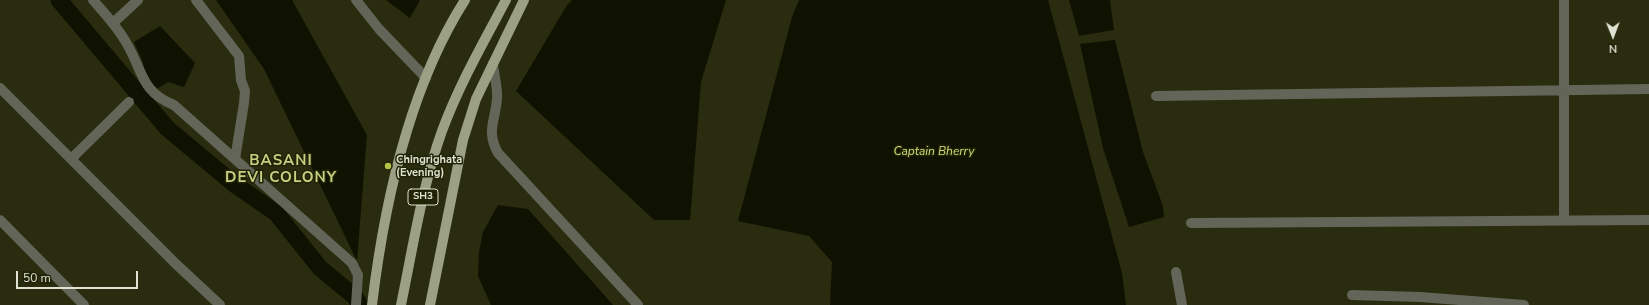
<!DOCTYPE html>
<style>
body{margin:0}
#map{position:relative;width:1649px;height:305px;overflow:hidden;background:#292c0f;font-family:"Nunito Sans",sans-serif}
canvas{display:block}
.north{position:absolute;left:1593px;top:16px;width:40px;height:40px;-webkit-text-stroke:3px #202305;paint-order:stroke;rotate:179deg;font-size:11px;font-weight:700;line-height:16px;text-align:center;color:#dfe2d1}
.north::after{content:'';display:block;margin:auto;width:14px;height:18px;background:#dfe2d1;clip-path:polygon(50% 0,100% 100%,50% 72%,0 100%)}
.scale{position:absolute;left:16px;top:271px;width:122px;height:18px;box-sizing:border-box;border:2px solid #dfe2d1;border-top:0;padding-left:5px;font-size:12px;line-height:14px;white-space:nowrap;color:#dfe2d1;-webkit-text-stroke:3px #202305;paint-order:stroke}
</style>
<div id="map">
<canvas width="1649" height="305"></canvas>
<div class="north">N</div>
<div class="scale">50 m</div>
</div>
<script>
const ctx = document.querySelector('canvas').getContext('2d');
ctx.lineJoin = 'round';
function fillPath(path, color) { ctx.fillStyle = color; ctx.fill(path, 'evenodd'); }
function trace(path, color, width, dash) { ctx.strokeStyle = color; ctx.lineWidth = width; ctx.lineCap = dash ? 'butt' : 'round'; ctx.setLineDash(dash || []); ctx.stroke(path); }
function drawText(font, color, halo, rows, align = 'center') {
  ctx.font = font + ' "Nunito Sans",sans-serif'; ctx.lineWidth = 3; ctx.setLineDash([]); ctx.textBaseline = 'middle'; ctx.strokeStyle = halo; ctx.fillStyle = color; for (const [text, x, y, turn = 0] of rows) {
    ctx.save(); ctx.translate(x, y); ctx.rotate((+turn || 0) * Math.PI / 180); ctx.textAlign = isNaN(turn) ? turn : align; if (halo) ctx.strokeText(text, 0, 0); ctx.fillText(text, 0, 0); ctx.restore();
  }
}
fillPath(new Path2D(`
 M216 0H292L367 135 357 261 264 69Z
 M386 0H420L410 18Z
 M572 0H726L701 82 690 220H654L516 91 567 5Z
 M799 0H1048L1122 273 1126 305H830L832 262 809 236 738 221 792 17Z
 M1069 0H1110L1114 30 1079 36Z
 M160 26 195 63 184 87 168 82 155 90 145 74 143 62 134 42Z
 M1115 40 1143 152 1163 206 1164 217 1129 227 1103 148 1080 44Z
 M498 205 528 209 613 305H491L478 276 479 252 483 232Z`), '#101201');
trace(new Path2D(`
 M59 0 167 128 234 184 276 213 320 268 355 297 360 305`), '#101201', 17);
trace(new Path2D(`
 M93 0C105 14 118 27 127 44 143 71 141 92 174 105L352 263 358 275 356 305
 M196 0 239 56 241 80 245 91 244 103 235 159
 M356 0 379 29 426 78
 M1564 0V220
 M113 23 138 0
 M493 64C494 75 498 88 497 99 495 122 486 131 498 153L638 305
 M0 88 176 264 220 305
 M1156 96 1649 89
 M71 159 129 102
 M0 220 84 305
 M1191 223 1649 220
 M1176 272 1182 305
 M1352 295 1420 297 1524 305`), '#636558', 10);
trace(new Path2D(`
 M372 305C384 205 410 86 465 0
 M401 305C413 247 422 187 442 131 459 85 483 43 506 0
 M430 305 463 140 476 99 524 0`), '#9ca185', 10);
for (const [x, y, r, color] of [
 [388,166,4,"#b5c249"]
]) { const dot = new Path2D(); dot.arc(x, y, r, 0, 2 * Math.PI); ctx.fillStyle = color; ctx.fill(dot); trace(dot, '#202305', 1.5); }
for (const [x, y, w] of [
 [423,197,30]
]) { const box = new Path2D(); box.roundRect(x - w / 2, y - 8, w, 16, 3); ctx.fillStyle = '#202305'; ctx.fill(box); trace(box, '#dfe2d1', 1); }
drawText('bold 10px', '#dfe2d1', null, [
 ["SH3",423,197]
]);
drawText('bold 11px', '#dfe2d1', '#202305', [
 ["Chingrighata",396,160],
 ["(Evening)",396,173]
], 'left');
drawText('italic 12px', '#cfdb7c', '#202305', [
 ["Captain Bherry",934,152]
]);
ctx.letterSpacing = '1px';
drawText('bold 15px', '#c5d083', '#202305', [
 ["BASANI",281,161],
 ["DEVI COLONY",281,178]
]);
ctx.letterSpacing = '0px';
</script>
